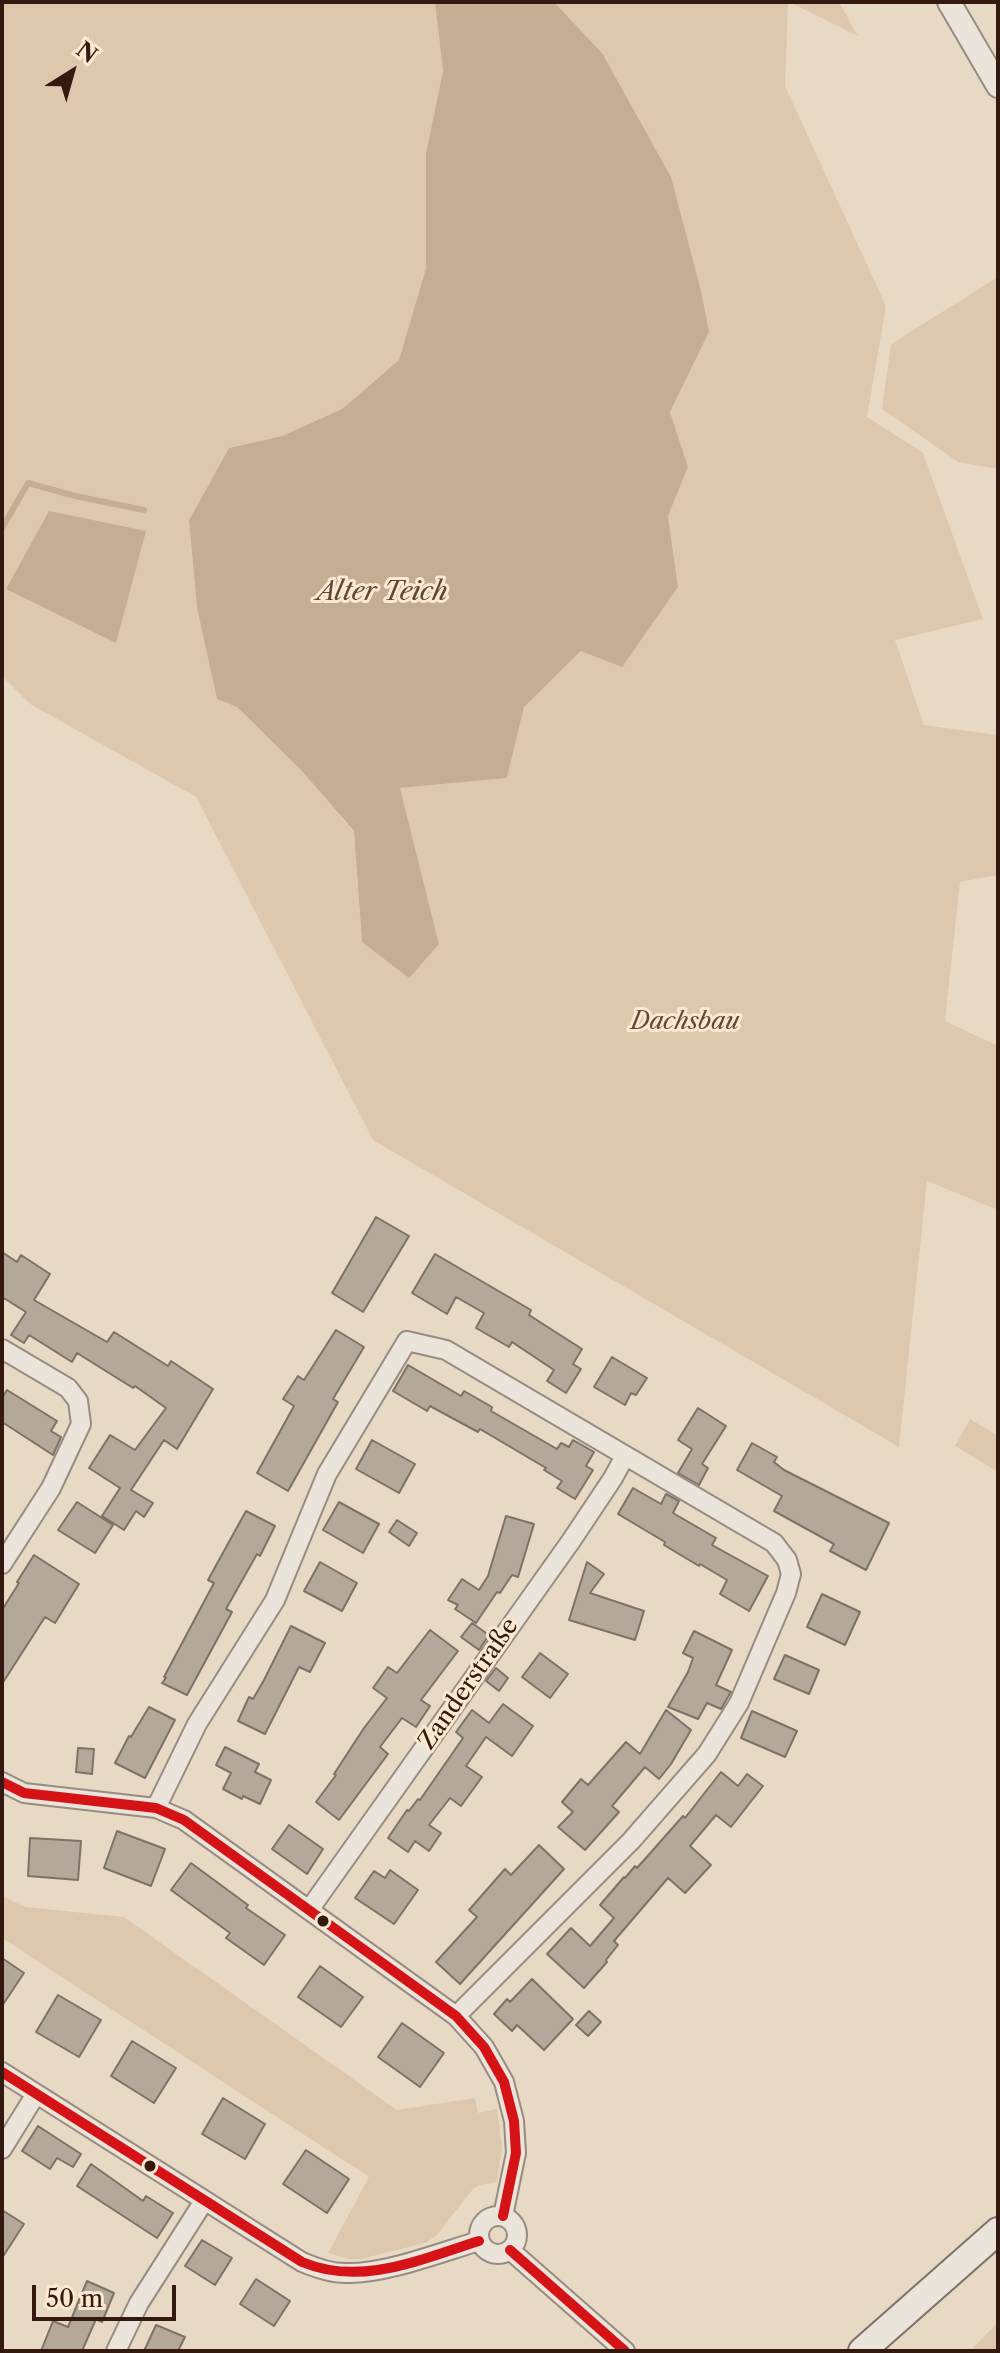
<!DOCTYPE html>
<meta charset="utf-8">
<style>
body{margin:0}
#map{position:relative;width:1000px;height:2353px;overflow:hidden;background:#e8d9c5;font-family:"Libre Caslon Text",serif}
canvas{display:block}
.frame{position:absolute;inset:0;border:4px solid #33190f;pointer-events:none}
.north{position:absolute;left:32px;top:32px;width:80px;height:80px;-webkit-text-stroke:6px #fae8d0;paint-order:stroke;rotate:37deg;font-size:22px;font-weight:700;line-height:32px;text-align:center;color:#33190f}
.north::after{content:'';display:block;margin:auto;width:28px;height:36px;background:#33190f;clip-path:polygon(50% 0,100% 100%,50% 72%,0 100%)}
.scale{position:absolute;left:32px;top:2285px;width:144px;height:36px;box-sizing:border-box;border:4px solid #33190f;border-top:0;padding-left:10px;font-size:24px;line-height:28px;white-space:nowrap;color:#33190f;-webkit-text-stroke:6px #fae8d0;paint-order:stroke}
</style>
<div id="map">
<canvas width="1000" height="2353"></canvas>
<div class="frame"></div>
<div class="north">N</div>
<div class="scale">50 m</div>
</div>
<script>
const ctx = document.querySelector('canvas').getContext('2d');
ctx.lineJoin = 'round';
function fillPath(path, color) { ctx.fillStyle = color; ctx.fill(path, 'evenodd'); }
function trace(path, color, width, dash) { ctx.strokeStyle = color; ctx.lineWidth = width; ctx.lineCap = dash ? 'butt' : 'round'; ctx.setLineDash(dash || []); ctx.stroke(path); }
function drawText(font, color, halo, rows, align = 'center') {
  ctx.font = font + ' "Libre Caslon Text",serif'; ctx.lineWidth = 6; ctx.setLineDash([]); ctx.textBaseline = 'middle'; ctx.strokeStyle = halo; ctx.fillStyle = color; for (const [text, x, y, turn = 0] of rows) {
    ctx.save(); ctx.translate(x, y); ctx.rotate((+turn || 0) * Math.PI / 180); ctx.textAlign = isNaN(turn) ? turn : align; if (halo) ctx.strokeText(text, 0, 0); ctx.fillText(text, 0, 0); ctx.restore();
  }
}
fillPath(new Path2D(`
 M2 2H435L443 71 426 153V268L399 360 342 409 282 436 229 448 189 520 197 608 217 699 237 707 301 770 354 832 362 942 439 943 400 788 507 778 524 707 581 651 678 586 668 516 688 467 670 412 709 332 602 53 554 2H788L785 86 886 306 867 417 923 453 983 619 895 640 924 725 998 735V875L960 882 945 1021 998 1046V1210L927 1181 899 1447 373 1140 196 797 30 704 2 676Z
 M789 2H839L858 36Z
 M998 277V469L958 462 882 409 891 344Z
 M970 1419 998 1436V1472L955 1446Z
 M2 1896 25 1907 124 1917 397 2110 475 2098 478 2113 497 2109 502 2146 497 2182 480 2185 473 2189 436 2236 425 2243 361 2259H349L328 2253 369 2177 2 1938Z
 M998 2322V2351H970Z`), '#dec8ad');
fillPath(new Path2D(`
 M435 2H554L602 53 671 177 701 291 709 332 670 412 688 467 668 516 678 587 622 667 581 651 524 707 507 778 400 788 439 944 409 978 362 942 354 831 301 770 237 707 217 699 197 608 189 520 229 448 282 436 342 409 399 360 426 268V153L443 71Z
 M49 511 146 531 116 643 6 589Z`), '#c4ad93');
trace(new Path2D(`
 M2 528 28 483 75 496 144 510`), '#c4ad93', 6);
const building = new Path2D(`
 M376 1217 409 1236 363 1312 332 1293Z
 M2 1252 17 1262 21 1255 50 1274 34 1300 107 1342 114 1332 168 1366 171 1361 213 1389 177 1449 164 1440 131 1490 153 1503 144 1517 136 1511 124 1530 102 1516 120 1488 89 1468 110 1435 135 1450 166 1408 135 1386 133 1388 77 1353 72 1362 29 1335 24 1343 11 1335 26 1312 2 1297Z
 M435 1254 531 1310 529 1315 582 1349 573 1364 581 1369 566 1393 547 1381 554 1370 512 1342 509 1347 476 1328 484 1313 456 1297 447 1314 412 1293Z
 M336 1330 364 1347 333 1399 338 1402 288 1491 257 1473 294 1406 283 1399 298 1376 304 1380Z
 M612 1357 647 1378 636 1395 631 1393 625 1405 594 1387Z
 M408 1365 461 1396 464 1391 492 1407 491 1411 557 1449 561 1443 569 1447 573 1440 594 1452 586 1466 593 1470 575 1499 557 1488 562 1481 544 1470 546 1468 480 1429 478 1432 430 1406 427 1411 393 1391Z
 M7 1390 57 1421 51 1431 61 1437 53 1455 2 1422V1398Z
 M698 1408 726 1426 702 1464 708 1468 699 1485 678 1473 692 1449 678 1440Z
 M372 1440 415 1464 399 1493 356 1469Z
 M752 1443 777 1457 774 1462 784 1470 889 1523 866 1570 830 1551 834 1544 774 1511 782 1496 737 1470Z
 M633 1488 661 1504 666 1494 679 1501 673 1513 716 1538 712 1545 768 1576 749 1611 720 1594 727 1580 700 1564 699 1566 664 1545 665 1542 618 1514Z
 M77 1502 113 1525 95 1553 58 1530Z
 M339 1502 379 1524 363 1553 323 1530Z
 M246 1511 275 1526 260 1556 257 1554 226 1609 232 1612 187 1695 162 1683 166 1678 164 1677 214 1583 208 1580Z
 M506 1516 534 1524 518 1577 512 1575 500 1593 497 1592 476 1623 455 1609 458 1605 448 1600 462 1579 479 1590 488 1576Z
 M397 1520 417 1533 409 1546 389 1532Z
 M34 1555 79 1584 55 1623 45 1617 2 1684V1610L19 1583 17 1582Z
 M320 1562 357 1583 342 1611 304 1591Z
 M587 1562 604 1574 590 1593 644 1611 635 1640 569 1620Z
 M822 1594 860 1612 845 1645 807 1627Z
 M472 1623 489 1635 479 1650 461 1637Z
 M291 1626 325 1643 310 1672 299 1667 265 1734 238 1721 249 1697 253 1699 264 1680Z
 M430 1630 458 1651 421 1700 430 1706 416 1727 402 1718 380 1747 388 1754 339 1820 316 1802 336 1775 334 1774 364 1728 387 1698 373 1688 388 1667 397 1673Z
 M694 1631 732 1650 716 1685 731 1692 728 1697 721 1709 707 1703 698 1719 668 1707 688 1672 693 1658 683 1653Z
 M540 1653 568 1674 550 1698 522 1677Z
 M785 1655 819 1670 809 1694 774 1679Z
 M496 1668 508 1678 499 1691 486 1681Z
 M503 1704 533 1726 512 1756 486 1737 466 1766 482 1777 461 1806 450 1798 429 1825 441 1833 429 1851 415 1841 408 1852 388 1838 407 1810 409 1811 418 1799 420 1800 463 1738 456 1732 472 1710 489 1723Z
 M149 1707 175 1720 145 1778 115 1763 129 1736 131 1737Z
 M666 1710 691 1730 671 1764 659 1779 645 1767 612 1806 619 1812 585 1850 558 1827 573 1812 562 1802 581 1779 588 1785 626 1742 640 1754Z
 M752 1711 797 1731 785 1757 741 1738Z
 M225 1747 259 1764 255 1772 271 1780 260 1804 243 1796 242 1799 223 1789 231 1773 216 1765Z
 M78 1748 94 1749 92 1774 76 1772Z
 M721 1772 738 1786 747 1774 763 1786 731 1827 716 1815 690 1846 711 1865 685 1893 668 1878 614 1941 618 1945 606 1960 607 1962 584 1988 547 1954 571 1928 590 1946 614 1918 600 1905 624 1877 625 1878 635 1866 637 1868 683 1816 685 1818Z
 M289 1825 323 1849 307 1874 272 1849Z
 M117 1831 165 1849 151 1886 104 1868Z
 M30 1838 81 1841 78 1880 28 1876Z
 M539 1845 564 1869 460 1984 436 1962 477 1917 469 1910 505 1869 511 1875Z
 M191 1863 248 1905 246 1908 285 1935 264 1965 226 1938 230 1933 171 1890Z
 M390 1870 418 1890 394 1924 355 1898 374 1871 385 1878Z
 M2 1958 24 1973 2 2006Z
 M320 1966 363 1997 341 2027 298 1997Z
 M532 1979 573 2019 544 2050 517 2025 512 2031 494 2014 507 1999 510 2002Z
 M58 1995 101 2020 79 2057 36 2032Z
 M589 2011 601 2022 588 2036 576 2025Z
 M402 2023 444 2053 420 2087 378 2057Z
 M132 2041 176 2068 154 2103 111 2076Z
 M223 2098 265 2124 245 2159 202 2134Z
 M38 2126 81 2154 73 2167 57 2158 50 2169 22 2151Z
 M306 2150 349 2179 327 2213 283 2184Z
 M91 2164 143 2201 146 2196 173 2213 157 2238 77 2186Z
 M2 2210 24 2224 2 2258Z
 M202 2240 232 2258 215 2285 185 2266Z
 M256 2279 290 2301 274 2326 240 2304Z
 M87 2281 114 2293 102 2322 96 2319 82 2351H41L53 2321 68 2327Z
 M156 2325 185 2337 178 2351H144Z`);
fillPath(building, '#b3a89a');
trace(building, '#7e7268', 2);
const minor = new Path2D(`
 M2 1349 68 1388 78 1401 81 1424 51 1488 2 1564
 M2 1782 24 1793 156 1808 184 1820 456 2016 484 2047 504 2082 514 2121 516 2153 503 2216
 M156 1808 197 1724 275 1600 327 1474 407 1341 446 1350 774 1543 787 1560 791 1574 786 1593 739 1703 707 1754 631 1841 456 2016
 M309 1910 571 1541 613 1478 625 1456
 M2 2072 302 2262C316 2268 330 2273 345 2273 382 2275 442 2252 479 2241
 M2 2149 36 2094
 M479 2235a19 19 0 1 1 38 0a19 19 0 1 1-38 0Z
 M510 2250 625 2351
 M116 2351 139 2303 204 2201`);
const tertiary = new Path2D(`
 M949 2 998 86`);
const secondary = new Path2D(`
 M862 2351 998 2231`);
trace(minor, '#988c80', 22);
trace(tertiary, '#988c80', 26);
trace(secondary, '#7e7268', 30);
trace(minor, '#ebe4da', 18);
trace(tertiary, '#ebe4da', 22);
trace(secondary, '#ebe4da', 26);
trace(new Path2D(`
 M2 1782 24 1793 156 1808 184 1820 456 2016 484 2047 504 2082 514 2121 516 2153 503 2216
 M2 2072 302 2262C362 2287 421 2259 479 2241
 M510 2250 625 2351`), '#d51317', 10);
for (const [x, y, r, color] of [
 [323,1921,7,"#33190f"],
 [150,2166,7,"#33190f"]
]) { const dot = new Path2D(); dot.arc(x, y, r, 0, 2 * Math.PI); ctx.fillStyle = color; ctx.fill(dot); trace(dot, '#fae8d0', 3); }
drawText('italic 24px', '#644a39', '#fae8d0', [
 ["Dachsbau",685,1022]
]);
drawText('24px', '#33190f', '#fae8d0', [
 ["Zanderstraße",469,1684,-55]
]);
drawText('italic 26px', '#604636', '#fae8d0', [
 ["Alter Teich",382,592]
]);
</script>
